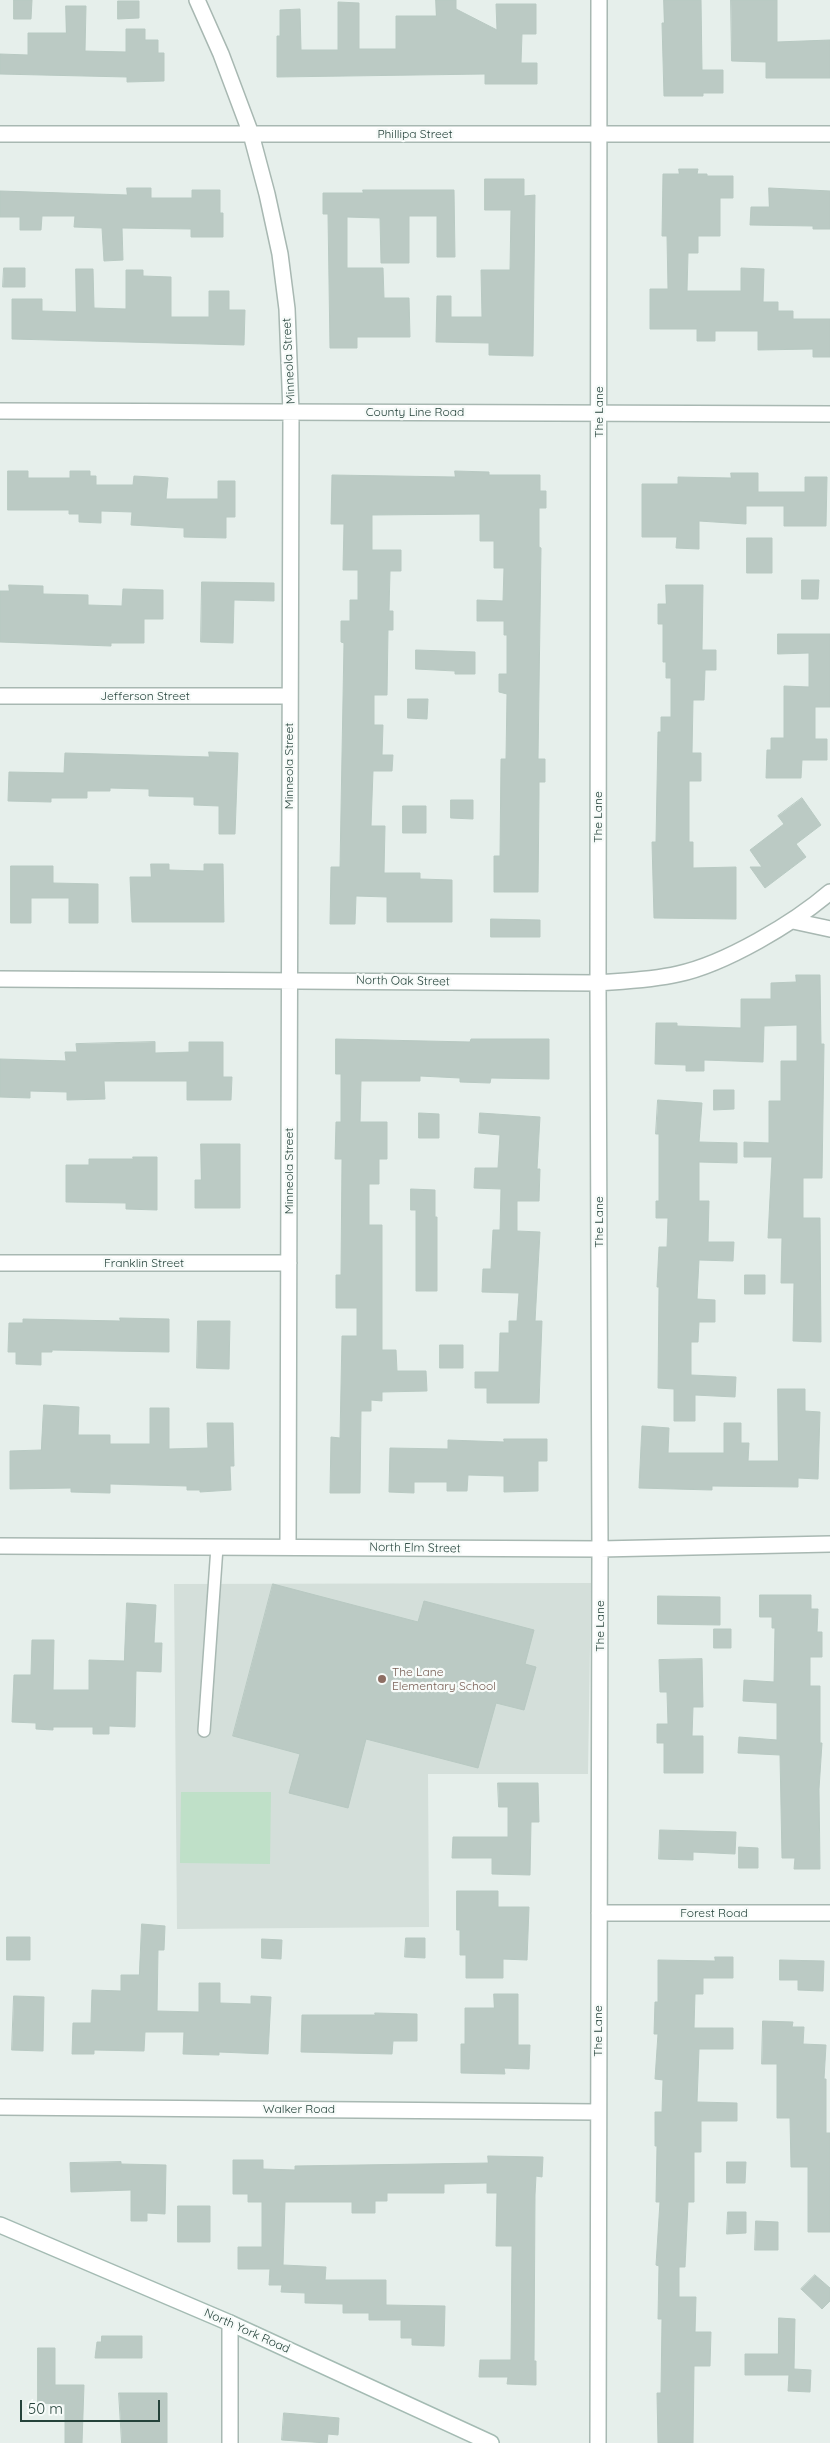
<!DOCTYPE html>
<style>
body{margin:0}
#map{position:relative;width:830px;height:2443px;overflow:hidden;background:#e6efeb;font-family:Quicksand,sans-serif}
canvas{display:block}
.scale{position:absolute;left:20px;top:2400px;width:140px;height:22px;box-sizing:border-box;border:2px solid #24423a;border-top:0;padding-left:6px;font-size:15px;line-height:18px;white-space:nowrap;color:#24423a;-webkit-text-stroke:4px #f7fbf9;paint-order:stroke}
</style>
<div id="map">
<canvas width="830" height="2443"></canvas>
<div class="scale">50 m</div>
</div>
<script>
const ctx = document.querySelector('canvas').getContext('2d');
ctx.lineJoin = 'round';
function fillPath(path, color) { ctx.fillStyle = color; ctx.fill(path, 'evenodd'); }
function trace(path, color, width, dash) { ctx.strokeStyle = color; ctx.lineWidth = width; ctx.lineCap = dash ? 'butt' : 'round'; ctx.setLineDash(dash || []); ctx.stroke(path); }
function drawText(font, color, halo, rows, align = 'center') {
  ctx.font = font + ' Quicksand,sans-serif'; ctx.lineWidth = 4.5; ctx.setLineDash([]); ctx.textBaseline = 'middle'; ctx.strokeStyle = halo; ctx.fillStyle = color; for (const [text, x, y, turn = 0] of rows) {
    ctx.save(); ctx.translate(x, y); ctx.rotate((+turn || 0) * Math.PI / 180); ctx.textAlign = isNaN(turn) ? turn : align; if (halo) ctx.strokeText(text, 0, 0); ctx.fillText(text, 0, 0); ctx.restore();
  }
}
fillPath(new Path2D(`
 M591 1583 588 1774H428L429 1927 177 1929 174 1584Z`), '#d4dfda');
fillPath(new Path2D(`
 M181 1792H271L270 1864 180 1863Z`), '#bfe0c8');
const building = new Path2D(`
 M14 0H32L31 19H14Z
 M436 0H456V9L497 30 496 4H536V34H522L521 63H537V84H485V74L277 77V36H280V10L300 9 301 50H338V2L359 3V49H396V16H436Z
 M664 0H701L702 70H723V93H703V96H664L662 23H664Z
 M731 0H777V42L830 40V78H766V62L732 61Z
 M118 1H139V18L118 19Z
 M66 6H86L85 51 126 52V29H145V40H158V53H164V81L127 82V77L0 74V54L28 55V33H66Z
 M679 169H698L697 174H707V176H733V198H720V236H698V253H688L687 291H741V268L764 269 763 302H778V311H793V319H830V357H813V349L758 350V331H715V341H697V329H650V289H668L667 236H662L663 174H679Z
 M485 179H524V196L535 195 533 356 489 355V343L436 342 437 296H451V317H482L481 270H510L511 210H485Z
 M127 188H151V198H192V190H220V213H223V237H191V229L122 228 123 260 104 261 102 228 74 227 75 216H42L41 230H20V217H0V191L127 195Z
 M769 188 830 191V229H813V226L750 225 751 207H769Z
 M363 190H454L455 257H437V216H409V263H381L380 218 347 217V268H383L384 298H409L410 337H357V348H330L328 214H323V193H363Z
 M4 268H25V287H3Z
 M76 269H93L94 308 126 309V270H143V276L171 277V317H209V291H229V310H245L244 345 12 339V299H42V311L76 312Z
 M8 471H28V478H70V471H90V476H96V485H133L134 476 168 478 166 499H218V481H235V517H226V538L184 537V528L131 525 132 512 101 511V523L79 522V514H69V510H8Z
 M455 471 489 472V475H540V491H546V508H539V547L541 548 538 759H545V782H539V795L538 892H494V856H500L501 759H506L507 694 499 692V674H507V635H504V621H477V600L503 601 504 568H494V541H480V514L372 515V550H401V571H390L389 611H393V630H388L387 695H374V725H383L382 755H393L392 771H373L371 826H385L384 873H420V879L452 880V922H387V897L356 896 355 924H330L331 867H340L344 643 341 642V621H350V600H358V570H343L344 524H331L332 475 455 477Z
 M731 473H758V492H805V477H827L826 526H784V506H746V524L699 521V549L676 548 677 537H642V484H678V477L731 478Z
 M747 538H772V573H747Z
 M802 580H819L818 599H802Z
 M202 582 274 583V601L234 600 233 643 201 642Z
 M9 585 43 586V594L88 595V605L122 606 123 589 163 590V619H144V643H111V646L0 642V591H9Z
 M666 585H703L702 650H716V670H705L704 700H693L692 753H701V781H689V842H693V868L736 867V919L654 918 652 842H656L658 732H661V717H671V678H666V662H663V624H658V604H666Z
 M778 634H830V707H815V739H827V760H802L801 778H766L767 750H771V738H784V686L809 687V653L778 654Z
 M416 650 475 652V674H455V671L416 669Z
 M408 699H428L427 719 408 718Z
 M209 752 238 753 235 834H219V806L194 805V797L149 796V789L110 788V791H87V798H51V802L8 801 9 772 64 773 65 753 209 757Z
 M802 798 821 825 796 844 806 857 765 888 750 867H762L750 850 784 824 778 816Z
 M451 800H473V819L451 818Z
 M403 806H426V833H403Z
 M151 864H169V870L204 871V864H223L224 922H132L130 877H151Z
 M11 866H53V883L98 884V923H69V898H31V923H11Z
 M491 919 540 920V937H491Z
 M796 975H820L821 1044H824L822 1178H803V1218H820L821 1342 793 1341 794 1283H781L782 1238H768L772 1157H744V1142L769 1143V1101H781V1061H797V1025L764 1026 763 1062 704 1060V1071H686V1065L655 1064 656 1023H677V1026L741 1028V999H771V983L796 982Z
 M336 1039 470 1042 471 1039H549V1079L491 1078 490 1083 460 1082V1078L420 1076V1081H361L360 1122H387V1159H379V1184H369V1225H382V1350H396L397 1371H426L427 1391 382 1392V1401L371 1400V1411H361L360 1493H330L331 1437 340 1438 342 1336H357V1308H336V1275H341L342 1159H335L336 1122H341V1074H336Z
 M155 1042V1053L189 1052V1042H223V1077H232L231 1100H187V1081H104L105 1099 67 1100V1092L30 1091V1098L0 1097V1059L66 1061 65 1052H77L76 1044Z
 M714 1090H734V1109L714 1110Z
 M658 1100 702 1103 699 1142 737 1143V1163L699 1162V1201H709L708 1242H734L733 1261 699 1260 697 1299 715 1300V1322H699L698 1342H691V1375L736 1377 735 1397 695 1395V1421H674V1389L658 1388 659 1287H657L659 1247H667L668 1218H656V1201H659V1134H656Z
 M419 1113 439 1114V1138H419Z
 M480 1113 540 1117 537 1169H540L539 1201H517V1231L540 1232 535 1321H542L539 1403H487V1388H475V1372H499L500 1333H509V1321H517L519 1293 482 1292 483 1269H491L493 1230H500L501 1189 474 1188 475 1168H498L500 1135 479 1133Z
 M201 1144H240V1208H195V1180H201Z
 M133 1157H157V1210L126 1209V1203L66 1202V1165H89V1159H133Z
 M411 1189 435 1190V1217H437V1291H416V1210H411Z
 M745 1275H765V1294H745Z
 M120 1318 169 1319V1352L52 1350V1352H41V1365L16 1364V1352H8L9 1323H23V1319L120 1321Z
 M198 1321H230L229 1369 197 1368Z
 M440 1345H463V1368H440Z
 M778 1389H805V1411L820 1412 818 1479 798 1478V1487L712 1486V1490L639 1488 642 1426 669 1428 668 1453H724V1423H741V1443H749L748 1461H778Z
 M44 1405 79 1407 78 1435H110V1444H150V1408H169V1449L208 1448 207 1423H233L234 1466H230L231 1490 200 1492V1490H187V1486L110 1484V1493L71 1492V1488L10 1489V1451L41 1450Z
 M504 1439H547V1461H538V1491L504 1492V1476L468 1475 467 1491H447V1482H414V1493L389 1492 390 1448 448 1449V1440L504 1442Z
 M273 1584 418 1622 424 1601 534 1630 525 1664 536 1667 524 1710 496 1703 478 1768 366 1739 348 1808 289 1793 300 1754 233 1736Z
 M760 1595H811V1609H818L817 1632H822V1657H810V1686H820V1743H822L819 1789 820 1869H794L795 1858H782L780 1755 738 1753 739 1737 777 1740V1703L743 1701 744 1680 774 1682 775 1628H772V1617H760Z
 M658 1596 720 1597V1625L658 1624Z
 M127 1603 156 1605 154 1643H162L161 1672 136 1671 135 1727 109 1726V1734H93V1727H53V1730L36 1729V1723L12 1722 14 1675H31L32 1640H54L53 1690H89V1660L124 1661Z
 M714 1629H731V1648H714Z
 M702 1659 703 1707H693L692 1736H703V1773H664V1743H657V1724H668L667 1692H660L659 1660Z
 M498 1783H538L539 1822H531L530 1875 492 1874V1858H452L453 1837H508V1807H499Z
 M660 1830 736 1832 735 1854 693 1852V1860L659 1859Z
 M739 1847 758 1848V1868H739Z
 M457 1891H498V1907H529L527 1960 503 1959V1978H466V1955H460V1930H457Z
 M142 1924 165 1926 164 1950H158L157 2011 199 2012V1983H220V2003L251 2004V1996L271 1997 268 2054 219 2052V2055L183 2054 184 2032H145L144 2051 94 2050V2054H72L73 2023H91L92 1990 121 1991V1975H139Z
 M7 1937H30V1960H7Z
 M406 1938H425V1958L405 1957Z
 M262 1939 282 1940 281 1959 262 1958Z
 M715 1957H733V1978H703V1994H695L694 2028H733V2049H699L697 2102 737 2103V2121H701V2152H694V2202H688L685 2267H679V2297H696L695 2332H711L710 2366H694L693 2443H658L657 2393H661L662 2319H658L659 2266 656 2265 660 2202H656L657 2146H655V2112H662L663 2080 655 2079 658 2034H654L655 2002H658V1960L715 1961Z
 M780 1960 824 1961 823 1991 798 1990V1980H780Z
 M494 1994H518V2045H530L529 2069 504 2068 505 2074 461 2073V2044H465V2008H494Z
 M14 1996 44 1997 43 2051 12 2050Z
 M375 2013 417 2014V2041H393L392 2054 301 2052 302 2015H375Z
 M763 2021 793 2022 792 2027H804L803 2044 826 2045 824 2079H826V2133H830V2232H808V2167H791L790 2118H777V2064H762Z
 M488 2156 543 2157 542 2177 536 2176 535 2195 534 2361H536V2385L507 2384 508 2377H479L480 2360H511L512 2246H496L497 2193H487V2183L444 2184V2193H387V2201H375V2213H352V2202H285L283 2265 326 2267 325 2280H386V2305L445 2306 444 2346 412 2345V2338H401V2320H369V2313H343V2304L305 2303V2293L281 2292 282 2285H269L270 2269H238V2247H262V2202H248V2194H233V2160H263V2169L295 2170V2166L488 2163Z
 M121 2162V2164L166 2165 165 2214 147 2213V2221H131V2190L71 2192 70 2163Z
 M727 2162H746L745 2183H727Z
 M178 2206H210V2242H178Z
 M728 2212H746V2233L727 2234Z
 M756 2221 778 2222V2250H755Z
 M815 2275 830 2288V2301L822 2309 801 2289Z
 M779 2318 795 2319 794 2369 811 2370 810 2392 788 2391 789 2375H745V2354H778Z
 M102 2336H142V2358H95L97 2342H101Z
 M38 2348H55V2385H84L82 2443H65V2404L38 2403Z
 M119 2393H167V2443H122Z
 M284 2413 339 2418 338 2435 328 2434 327 2443 282 2440Z`);
fillPath(building, '#bbcac4');
trace(building, '#b8c9c2', 1);
const service = new Path2D(`
 M204 1731 217 1547`);
const minor = new Path2D(`
 M197 0 221 54 251 134 267 194 280 254 287 309 291 412 288 1547
 M0 134H830
 M0 411 830 414
 M0 696H290
 M793 921 830 929
 M0 979 598 983C625 981 652 980 678 974 725 964 794 923 830 892
 M0 1263H289
 M0 1546 600 1549 830 1544
 M599 1913H830
 M0 2107 597 2112
 M230 2443V2323
 M598 2443 600 1549 598 983 599 0`);
const secondary = new Path2D(`
 M0 2225 230 2323 491 2443`);
trace(service, '#a8b8b2', 14);
trace(minor, '#a8b8b2', 18);
trace(secondary, '#a4bbb3', 18);
trace(service, '#fff', 11);
trace(minor, '#fff', 15);
trace(secondary, '#fff', 15);
for (const [x, y, r, color] of [
 [382,1679,5,"#8d6e63"]
]) { const dot = new Path2D(); dot.arc(x, y, r, 0, 2 * Math.PI); ctx.fillStyle = color; ctx.fill(dot); trace(dot, '#f7fbf9', 2); }
drawText('12px', '#24423a', '#f7fbf9', [
 ["Phillipa Street",415,134],
 ["Minneola Street",289,361,-93],
 ["County Line Road",415,412],
 ["The Lane",599,412,-90],
 ["Jefferson Street",145,696],
 ["Minneola Street",289,766,-90],
 ["The Lane",598,817,-90],
 ["North Oak Street",403,981,1],
 ["Minneola Street",289,1171,-90],
 ["The Lane",599,1222,-90],
 ["Franklin Street",144,1263],
 ["North Elm Street",415,1548,1],
 ["The Lane",600,1626,-90],
 ["Forest Road",714,1913],
 ["The Lane",598,2031,-90],
 ["Walker Road",299,2109],
 ["North York Road",247,2331,24]
]);
drawText('12px', '#785e54', '#f7fbf9', [
 ["The Lane",392,1672],
 ["Elementary School",392,1686]
], 'left');
</script>
